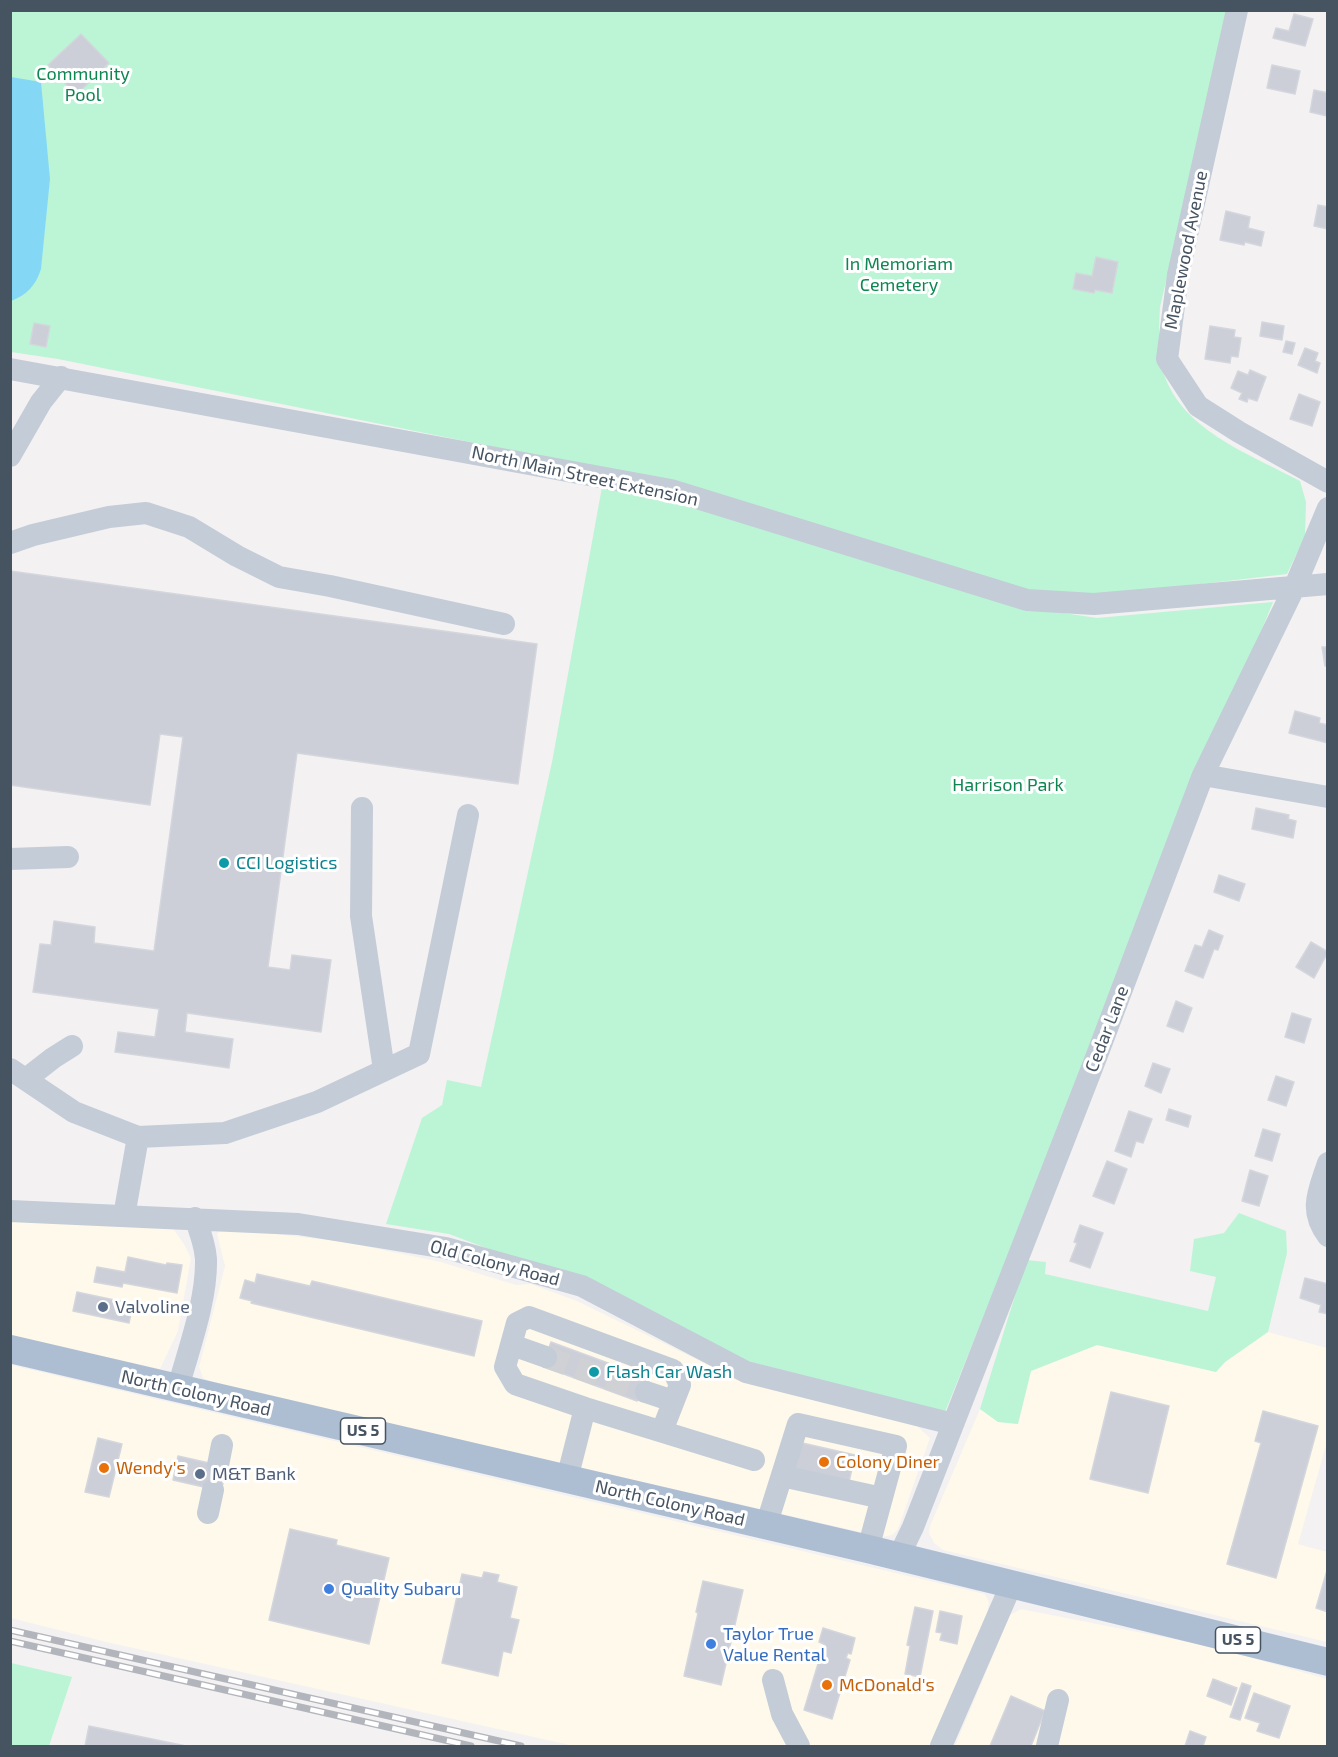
<!DOCTYPE html>
<style>
body{margin:0}
#map{position:relative;width:1338px;height:1757px;overflow:hidden;background:#f3f1f1;font-family:"Exo 2",sans-serif}
canvas{display:block}
.frame{position:absolute;inset:0;border:12px solid #465361;pointer-events:none}
</style>
<div id="map">
<canvas width="1338" height="1757"></canvas>
<div class="frame"></div>
</div>
<script>
const ctx = document.querySelector('canvas').getContext('2d');
ctx.lineJoin = 'round';
function fillPath(path, color) { ctx.fillStyle = color; ctx.fill(path, 'evenodd'); }
function trace(path, color, width, dash) { ctx.strokeStyle = color; ctx.lineWidth = width; ctx.lineCap = dash ? 'butt' : 'round'; ctx.setLineDash(dash || []); ctx.stroke(path); }
function drawText(font, color, halo, rows, align = 'center') {
  ctx.font = font + ' "Exo 2",sans-serif'; ctx.lineWidth = 6; ctx.setLineDash([]); ctx.textBaseline = 'middle'; ctx.strokeStyle = halo; ctx.fillStyle = color; for (const [text, x, y, turn = 0] of rows) {
    ctx.save(); ctx.translate(x, y); ctx.rotate((+turn || 0) * Math.PI / 180); ctx.textAlign = isNaN(turn) ? turn : align; if (halo) ctx.strokeText(text, 0, 0); ctx.fillText(text, 0, 0); ctx.restore();
  }
}
fillPath(new Path2D(`
 M11 1218 172 1227 184 1244 191 1258 178 1331 160 1369 11 1336Z
 M223 1228 345 1242 441 1262 516 1285 531 1284 577 1301 743 1382 917 1426 930 1438 898 1529 892 1535 882 1537 218 1384 203 1378 199 1367 225 1266 217 1234Z
 M1268 1332 1327 1348V1442L1298 1544 1327 1552V1642L943 1550 934 1543 929 1533 930 1526 980 1409 998 1422 1018 1424 1031 1371 1097 1345 1216 1372 1225 1362Z
 M11 1365 985 1594 989 1602 982 1641 929 1746H574L106 1642 11 1618Z
 M1021 1609 1209 1646 1327 1679V1746H955L1010 1615Z`), '#fef9ea');
fillPath(new Path2D(`
 M10 11H1230L1160 307C1159 327 1158 347 1162 367 1177 429 1250 454 1300 481L1306 502 1305 536 1287 574 1081 598 1052 597 658 480 58 359 11 352Z
 M602 487 714 513 1030 608 1097 618 1273 602 945 1412 747 1361 649 1309 449 1234 386 1224 422 1118 442 1105 447 1080 481 1087 552 762Z
 M1239 1213 1286 1231 1287 1253 1268 1332 1225 1362 1216 1372 1097 1345 1031 1371 1018 1424 998 1422 980 1409 1026 1260 1046 1262 1045 1274 1208 1311 1216 1277 1190 1271 1194 1239 1224 1233Z
 M11 1663 72 1677 49 1746H11Z`), '#bcf5d5');
fillPath(new Path2D(`
 M11 77 41 82 50 179 41 269C36 285 27 295 11 301Z`), '#84d8f6');
const building = new Path2D(`
 M1294 14 1313 19 1305 46 1273 38 1276 28 1289 31Z
 M81 34 109 63 76 95 48 65Z
 M1272 65 1300 71 1295 94 1267 88Z
 M1314 90 1328 93 1327 116 1310 112Z
 M1318 205 1328 207V229L1314 226Z
 M1226 211 1250 217 1248 228 1264 232 1261 246 1245 242 1244 245 1220 240Z
 M1096 257 1118 262 1112 293 1095 290 1094 293 1073 289 1076 273 1092 276Z
 M1262 322 1284 326 1282 340 1260 336Z
 M34 323 50 326 46 347 30 344Z
 M1210 326 1235 330 1234 337 1241 338 1238 357 1231 356 1230 363 1205 359Z
 M1286 341 1295 343 1292 354 1283 352Z
 M1305 348 1318 353 1315 361 1320 363 1317 373 1298 365Z
 M1250 370 1266 377 1257 401 1248 398 1247 402 1239 399 1242 393 1231 388 1238 371 1248 375Z
 M1299 394 1320 402 1312 426 1290 419Z
 M10 571 537 644 518 784 297 753 268 967 290 970 292 955 331 960 321 1032 187 1013 185 1032 233 1039 229 1068 181 1061 115 1052 118 1032 155 1037 159 1009 33 992 40 944 51 945 54 921 95 927 94 943 154 951 183 737 160 734 150 805 10 785Z
 M1322 647H1328V666H1325Z
 M1295 711 1320 718 1319 723 1328 725V743L1289 733Z
 M1256 808 1289 815 1288 819 1296 821 1293 838 1252 829Z
 M1219 875 1245 884 1239 901 1214 892Z
 M1209 930 1223 936 1218 950 1214 949 1203 978 1185 971 1195 945 1202 947Z
 M1311 942 1328 952 1314 978 1296 967Z
 M1176 1001 1192 1008 1183 1032 1167 1026Z
 M1292 1013 1311 1019 1304 1043 1285 1037Z
 M1153 1063 1170 1069 1161 1093 1145 1086Z
 M1276 1076 1294 1082 1286 1106 1268 1100Z
 M1169 1109 1191 1116 1188 1127 1166 1120Z
 M1129 1111 1152 1119 1143 1143 1136 1141 1131 1157 1115 1151Z
 M1263 1129 1280 1134 1272 1161 1255 1156Z
 M1107 1161 1127 1169 1114 1204 1093 1196Z
 M1250 1170 1268 1176 1259 1206 1242 1201Z
 M1080 1225 1103 1233 1090 1268 1070 1261 1077 1243 1074 1242Z
 M128 1257 166 1265 167 1263 182 1265 177 1293 123 1283 122 1287 94 1282 97 1267 125 1272Z
 M257 1274 310 1286 312 1281 482 1321 474 1356 251 1303 252 1301 240 1298 245 1280 255 1283Z
 M1305 1278 1328 1284V1314L1319 1312 1321 1305 1300 1298Z
 M77 1292 133 1304 129 1323 73 1311Z
 M551 1342 646 1377 637 1401 542 1366Z
 M1111 1392 1169 1406 1148 1493 1090 1479Z
 M1263 1411 1318 1426 1276 1578 1227 1564 1261 1443 1255 1441Z
 M98 1438 122 1444 109 1497 85 1492Z
 M798 1442 855 1455 849 1482 792 1469Z
 M178 1456 227 1467 221 1491 173 1480Z
 M290 1529 337 1540 336 1545 389 1558 369 1644 269 1620Z
 M1328 1567V1612L1316 1608Z
 M484 1572 499 1575 497 1582 517 1587 510 1618 519 1620 511 1653 503 1651 498 1676 442 1663 462 1574 482 1578Z
 M703 1581 743 1590 721 1685 684 1676 698 1613 696 1612Z
 M915 1607 933 1611 920 1677 905 1674 910 1646 907 1645Z
 M940 1611 962 1616 957 1644 940 1640 942 1633 936 1632Z
 M823 1628 855 1638 851 1654 848 1653 846 1658 850 1660 832 1719 804 1710 824 1644 819 1642Z
 M1213 1679 1237 1688 1231 1705 1207 1696Z
 M1242 1683 1251 1686 1240 1720 1230 1717Z
 M1254 1693 1290 1706 1279 1738 1257 1731 1260 1723 1245 1718Z
 M1011 1696 1045 1711 1031 1746H990Z
 M89 1726 186 1746H85Z
 M1190 1731 1206 1737 1203 1746H1185Z`);
fillPath(building, '#cccfd7');
trace(building, '#d4d6dd', 1.5);
trace(new Path2D(`
 M546 1357 646 1392`), '#d0d1d4', 22, [22, 11]);
trace(new Path2D(`
 M1237 10 1178 275 1167 359 1198 406 1239 432 1328 482
 M10 369 671 490 1027 600 1094 604 1328 584
 M10 456 41 402 61 377
 M10 543 33 535 109 517 146 513 189 527 237 556 279 577 330 586 504 624
 M1203 775 1328 797
 M362 808 361 916 384 1070
 M10 859 68 857
 M10 1069 74 1112 138 1137 124 1216
 M26 1079 53 1058 72 1046
 M138 1137 225 1133 317 1102 419 1054 468 815
 M1328 1163C1319 1191 1308 1210 1328 1236
 M10 1211 298 1224 446 1248 582 1286 746 1372 953 1424
 M512 1345 546 1357
 M178 1388C189 1348 207 1300 206 1259 205 1245 200 1231 195 1218
 M646 1392 673 1401
 M585 1408 515 1384 505 1367 517 1323 529 1317 673 1370 680 1385 662 1431
 M218 1465 222 1445
 M782 1476 882 1498
 M567 1479 585 1408 754 1460
 M208 1513 213 1490
 M766 1526 798 1424 896 1446 868 1549
 M899 1556 913 1527 1097 1055 1203 775 1295 586 1328 508
 M773 1680 782 1714 799 1746
 M941 1746 1012 1583
 M1047 1746 1058 1700`), '#c3ccd7', 22);
trace(new Path2D(`
 M10 1349 868 1549 1328 1662`), '#aebed2', 28);
const rail = new Path2D(`
 M10 1630 521 1746
 M10 1641 471 1746`);
trace(rail, '#b2b5bc', 7);
trace(rail, '#fff', 4.5, [14]);
for (const [x, y, r, color] of [
 [224,863,6,"#0f9aa8"],
 [103,1307,6,"#5c6f8a"],
 [594,1372,6,"#0f9aa8"],
 [824,1462,6,"#e8710a"],
 [104,1468,6,"#e8710a"],
 [200,1474,6,"#5c6f8a"],
 [329,1589,6,"#3f7fe0"],
 [711,1644,6,"#3f7fe0"],
 [827,1685,6,"#e8710a"]
]) { const dot = new Path2D(); dot.arc(x, y, r, 0, 2 * Math.PI); ctx.fillStyle = color; ctx.fill(dot); trace(dot, '#fff', 2); }
for (const [x, y, w] of [
 [363,1431,45],
 [1238,1640,45]
]) { const box = new Path2D(); box.roundRect(x - w / 2, y - 13, w, 26, 4.5); ctx.fillStyle = '#fff'; ctx.fill(box); trace(box, '#465361', 1.5); }
drawText('bold 16px', '#465361', null, [
 ["US 5",363,1431],
 ["US 5",1238,1640]
]);
drawText('18px', '#0d8651', '#fff', [
 ["Community",83,74],
 ["Pool",83,95],
 ["In Memoriam",899,264],
 ["Cemetery",899,285],
 ["Harrison Park",1008,785]
]);
drawText('18px', '#465361', '#fff', [
 ["Maplewood Avenue",1186,250,-79],
 ["North Main Street Extension",585,476,12],
 ["Cedar Lane",1107,1029,-69],
 ["Old Colony Road",495,1263,15],
 ["North Colony Road",196,1393,13],
 ["North Colony Road",670,1503,13]
]);
drawText('18px', '#0d838f', '#fff', [
 ["CCI Logistics",236,863],
 ["Flash Car Wash",606,1372]
], 'left');
drawText('18px', '#4e5e75', '#fff', [
 ["Valvoline",115,1307],
 ["M&T Bank",212,1474]
], 'left');
drawText('18px', '#c56008', '#fff', [
 ["Colony Diner",836,1462],
 ["Wendy's",116,1468],
 ["McDonald's",839,1685]
], 'left');
drawText('18px', '#366cbe', '#fff', [
 ["Quality Subaru",341,1589],
 ["Taylor True",723,1634],
 ["Value Rental",723,1655]
], 'left');
</script>
